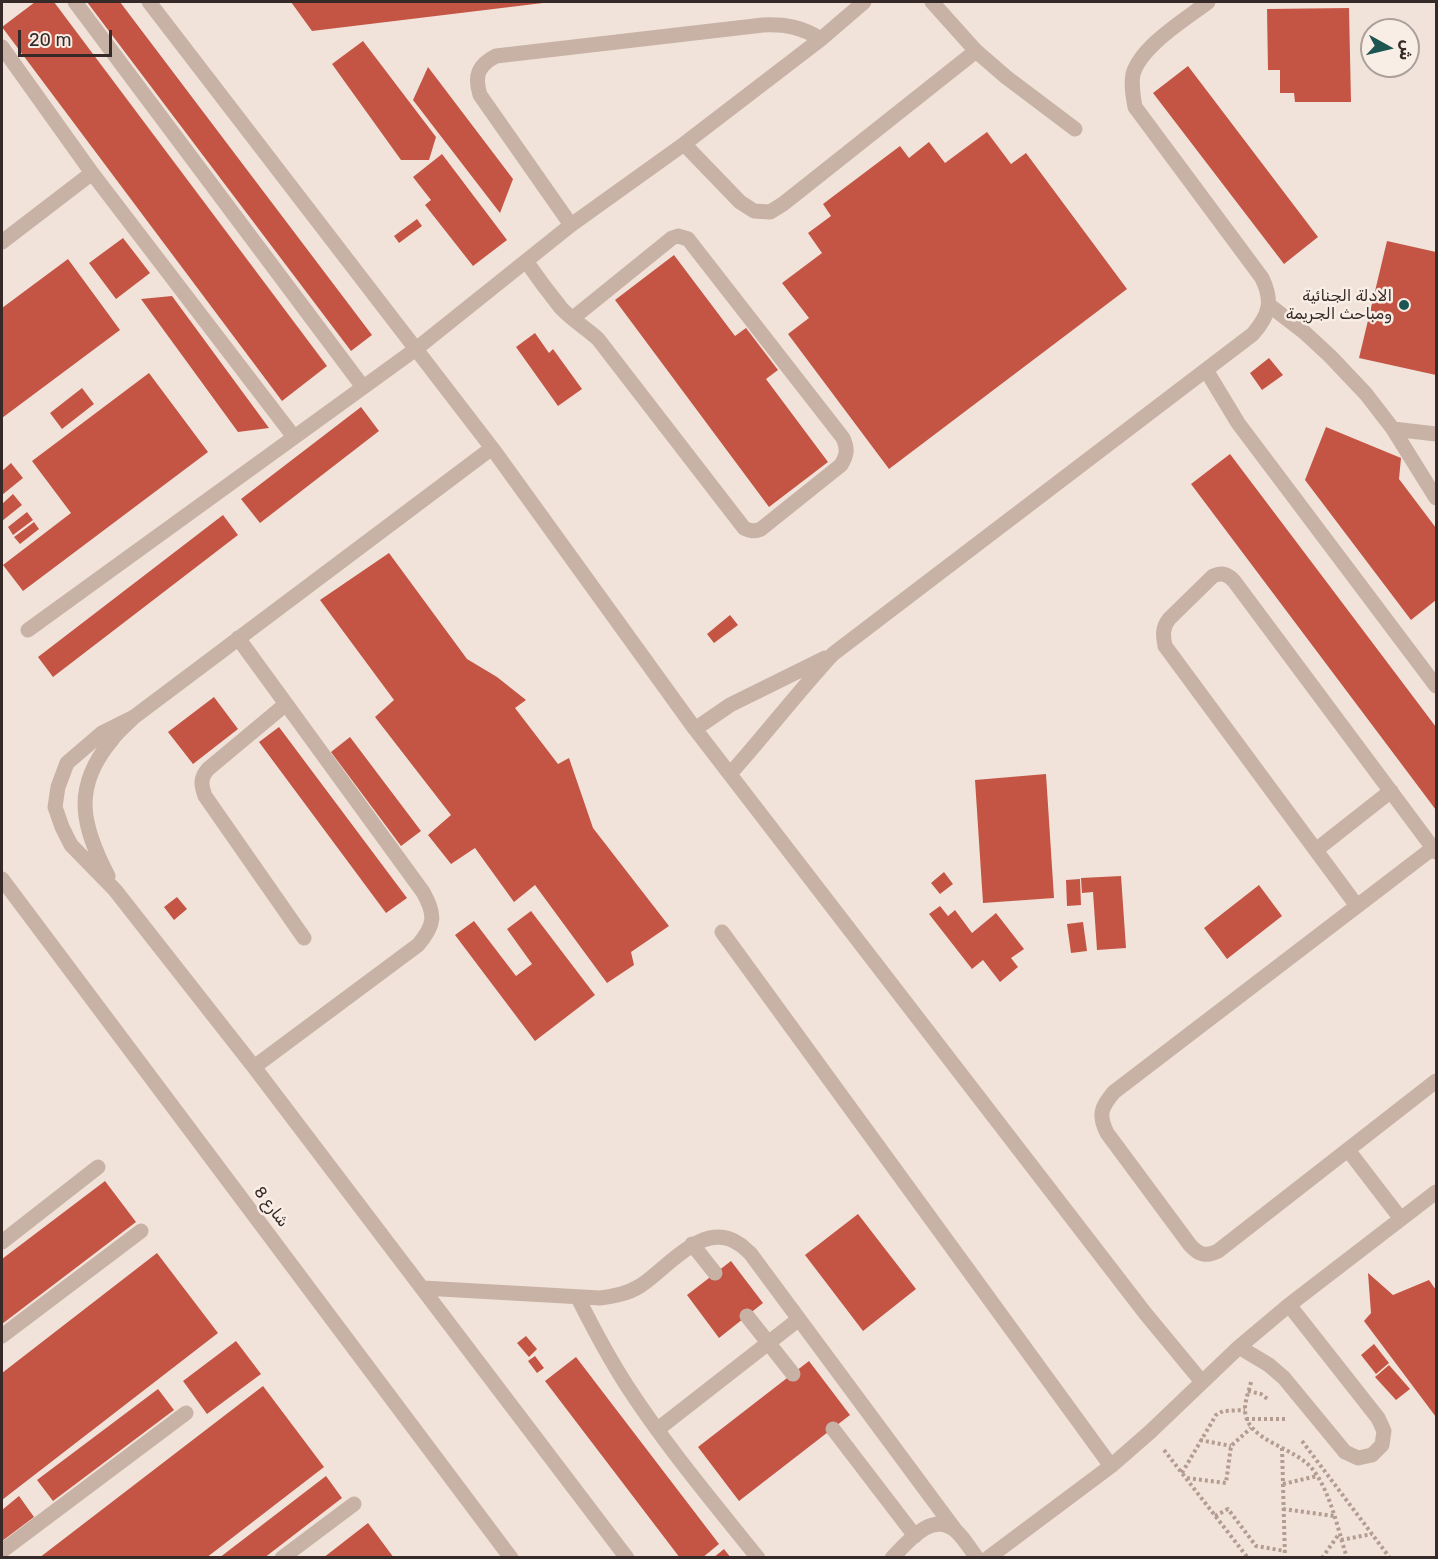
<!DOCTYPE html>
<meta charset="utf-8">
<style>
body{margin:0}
#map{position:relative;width:1438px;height:1559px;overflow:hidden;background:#f1e3da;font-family:Rubik,Cairo,sans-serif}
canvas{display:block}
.frame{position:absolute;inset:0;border:3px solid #352a27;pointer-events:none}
.north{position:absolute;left:1360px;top:18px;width:60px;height:60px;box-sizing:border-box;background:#f9eee6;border:2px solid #aba09a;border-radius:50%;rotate:98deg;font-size:16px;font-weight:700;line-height:24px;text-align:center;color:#352a27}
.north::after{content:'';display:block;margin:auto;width:21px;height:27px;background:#1d5552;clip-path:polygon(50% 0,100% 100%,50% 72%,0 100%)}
.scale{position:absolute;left:18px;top:30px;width:94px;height:27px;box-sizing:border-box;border:3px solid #352a27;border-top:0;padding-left:8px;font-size:18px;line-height:21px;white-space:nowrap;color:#352a27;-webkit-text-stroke:4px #f9eee6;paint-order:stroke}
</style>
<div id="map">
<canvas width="1438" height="1559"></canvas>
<div class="frame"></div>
<div class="north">ش</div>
<div class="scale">20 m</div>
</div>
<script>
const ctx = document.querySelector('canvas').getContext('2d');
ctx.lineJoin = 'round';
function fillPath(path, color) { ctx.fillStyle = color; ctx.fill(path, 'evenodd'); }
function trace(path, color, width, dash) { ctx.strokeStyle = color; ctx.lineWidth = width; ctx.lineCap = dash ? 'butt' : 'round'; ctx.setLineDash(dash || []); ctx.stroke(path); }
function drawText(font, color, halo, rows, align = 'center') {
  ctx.font = font + ' Rubik,Cairo,sans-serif'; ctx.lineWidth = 5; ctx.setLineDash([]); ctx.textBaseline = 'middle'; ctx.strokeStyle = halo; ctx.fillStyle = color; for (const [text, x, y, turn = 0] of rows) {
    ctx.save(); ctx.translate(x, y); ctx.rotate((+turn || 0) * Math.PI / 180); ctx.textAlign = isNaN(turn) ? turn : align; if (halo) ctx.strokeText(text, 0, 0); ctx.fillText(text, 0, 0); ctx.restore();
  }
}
fillPath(new Path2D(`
 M35 2H54L327 366 282 401 2 27Z
 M87 2H120L372 335 351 351Z
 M291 2H543V3L312 31Z
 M1349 8 1351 102H1295L1294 93H1280V70H1268L1267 9Z
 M363 41 436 137 429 160H401L332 64Z
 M1188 66 1318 237 1284 264 1153 93Z
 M428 67 513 179 500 213 413 100Z
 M987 132 1011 164 1026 153 1127 289 889 469 788 334 809 318 782 283 822 253 808 233 831 216 823 204 900 146 909 158 929 142 945 163Z
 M442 154 507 240 473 266 425 205 431 200 413 177Z
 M417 219 422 226 399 243 394 236Z
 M123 238 150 273 116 299 89 263Z
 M1387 241 1436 252V375L1359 358Z
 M674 255 735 336 746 328 778 370 766 379 828 462 769 507 615 300Z
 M68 259 120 330 2 418V308Z
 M172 296 269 428 238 432 141 299Z
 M535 333 549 353 553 349 582 389 558 406 516 347Z
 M1269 358 1283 375 1262 390 1250 373Z
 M149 373 208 452 23 591 3 565 71 513 32 461Z
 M82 388 94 404 62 429 50 413Z
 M361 407 379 431 260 523 241 499Z
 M1326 427 1401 458 1399 479 1436 528V600L1411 620 1305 480Z
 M1230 454 1436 727V810L1191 484Z
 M11 463 23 478 2 495V471Z
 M13 494 22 505 2 521V504Z
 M27 512 33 520 13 535 8 527Z
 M223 515 238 535 53 677 38 657Z
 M34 522 39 529 20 544 14 537Z
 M389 553 467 659 497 677 526 700 515 708 558 764 569 758 593 828 669 926 631 952 634 965 607 983 535 885 514 902 475 848 451 864 428 835 451 815 375 717 394 700 320 600Z
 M730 615 738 625 714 643 707 634Z
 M214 697 238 729 193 764 168 732Z
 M279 727 407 898 386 913 259 742Z
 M350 737 421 831 401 846 331 752Z
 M1046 774 1054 898 983 903 975 780Z
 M944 872 953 884 940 894 931 883Z
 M1121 876 1126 948 1097 950 1093 892 1082 893 1081 878Z
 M1080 879 1081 905 1067 906 1066 880Z
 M1259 885 1282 916 1227 959 1204 928Z
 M177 897 187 909 174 920 164 907Z
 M940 906 948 916 955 910 972 933 996 913 1024 949 1011 958 1018 967 1000 982 983 960 972 969 929 914Z
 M531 911 595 995 535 1041 455 935 474 921 516 976 532 964 507 929Z
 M1083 922 1087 951 1071 953 1067 924Z
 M105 1181 136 1222 2 1324V1259Z
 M858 1214 916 1289 863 1331 805 1255Z
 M157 1253 218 1333 2 1500V1373Z
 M731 1261 763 1303 719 1338 687 1295Z
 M1368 1273 1393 1295 1429 1280 1436 1290V1417L1364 1321 1371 1313Z
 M526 1336 537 1349 529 1357 517 1343Z
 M236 1341 261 1374 207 1414 183 1381Z
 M1374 1344 1389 1363 1376 1374 1361 1355Z
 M535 1356 544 1368 537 1373 528 1361Z
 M576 1357 719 1544 702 1558H680L545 1381Z
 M809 1361 850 1415 739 1501 698 1447Z
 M1389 1365 1410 1389 1396 1400 1375 1377Z
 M263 1386 324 1467 206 1558H39Z
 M158 1389 174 1410 53 1501 37 1480Z
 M326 1476 342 1498 264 1558H219Z
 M19 1496 34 1517 2 1541V1510Z
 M368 1523 394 1558H323Z
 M724 1549 731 1558H713Z`), '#c45545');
trace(new Path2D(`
 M1251 1382C1249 1391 1245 1400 1245 1409 1245 1442 1296 1446 1314 1471 1331 1494 1338 1530 1347 1558
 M1248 1391 1261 1394 1269 1400
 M1246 1419H1285
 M1200 1440 1231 1446
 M1302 1441 1390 1558
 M1282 1448 1285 1558
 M1164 1450 1248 1558
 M1182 1473 1216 1415 1223 1411 1245 1410
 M1187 1478 1226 1483 1231 1446 1251 1428
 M1283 1484 1317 1476
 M1283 1509 1334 1516
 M1215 1516 1228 1509 1256 1546 1285 1551
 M1341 1540 1372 1534
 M1322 1558 1339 1534`), '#b49c90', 4, [3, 3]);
trace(new Path2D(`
 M75 2 363 387
 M149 2 492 448 695 729 1145 1313 1202 1382
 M932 2 976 51 1006 77 1075 129
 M2 47 92 173 294 437
 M684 144 740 202 754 211 770 212 783 204 976 51
 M571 225 480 95C474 76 478 65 496 56L763 25C786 24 801 27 821 39
 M2 242 92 173
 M526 261C537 277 549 293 561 308 572 320 586 328 598 339L744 528C750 531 754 532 761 529L841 465C847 455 848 449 843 438L688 239 678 236 672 238 573 318
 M1269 305 1304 332 1330 356 1366 394 1393 429 1436 498
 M1206 370 1238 423 1436 686
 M1393 429 1436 434
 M28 630 416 349 571 225 684 144 821 39 864 2
 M238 638 423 892C436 915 435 925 418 945L254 1067
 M286 704 208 769C200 778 201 785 205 796L304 938
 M134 717 102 733 67 763 58 787 55 807 62 827 71 845 115 890 254 1067 627 1558
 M695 729 730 705 825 658
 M730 774C765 735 797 693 833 654L1253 334C1270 314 1273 301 1262 278L1135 107C1133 96 1131 85 1133 74 1141 46 1186 19 1208 2
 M1433 848 1114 1092C1101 1107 1098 1115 1107 1133L1190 1245C1199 1255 1206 1257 1218 1251L1436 1081
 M1316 850 1391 791
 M108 876C82 826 72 788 111 741 117 732 126 725 134 717L492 448
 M1357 906 1165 646C1163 636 1162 628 1169 619L1213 576C1222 572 1228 574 1234 581L1436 852
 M722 932 1111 1466
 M1348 1150 1401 1219
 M2 1242 98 1167
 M692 1244 715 1273
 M423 1288 600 1298C614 1296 627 1294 640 1286 667 1269 703 1219 739 1244 743 1246 746 1250 750 1253L956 1531
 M578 1298C593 1328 609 1358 627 1386 666 1446 713 1502 758 1558
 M747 1316 793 1374
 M2 1336 141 1231
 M1239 1347 1269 1365 1284 1378 1345 1452 1358 1458 1372 1455 1382 1445 1384 1431 1378 1418 1289 1305
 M658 1429 799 1319
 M833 1429 915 1536
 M2 1551 186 1413
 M282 1558 354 1504
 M892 1558C908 1542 932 1510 956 1531 964 1538 970 1549 977 1558
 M988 1558 1111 1466 1150 1432 1239 1347 1289 1305 1436 1192`), '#c8b2a6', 15);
trace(new Path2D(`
 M2 879 511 1558`), '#c8b2a6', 15);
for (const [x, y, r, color] of [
 [1404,305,6,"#1d5552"]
]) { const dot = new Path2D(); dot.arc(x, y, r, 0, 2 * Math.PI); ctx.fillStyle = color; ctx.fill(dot); trace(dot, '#f9eee6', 2); }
drawText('16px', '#352a27', '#f9eee6', [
 ["الادلة الجنائية",1392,296],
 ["ومباحث الجريمة",1392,314]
], 'right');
drawText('16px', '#352a27', '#f9eee6', [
 ["شارع 8",271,1207,53]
]);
</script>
